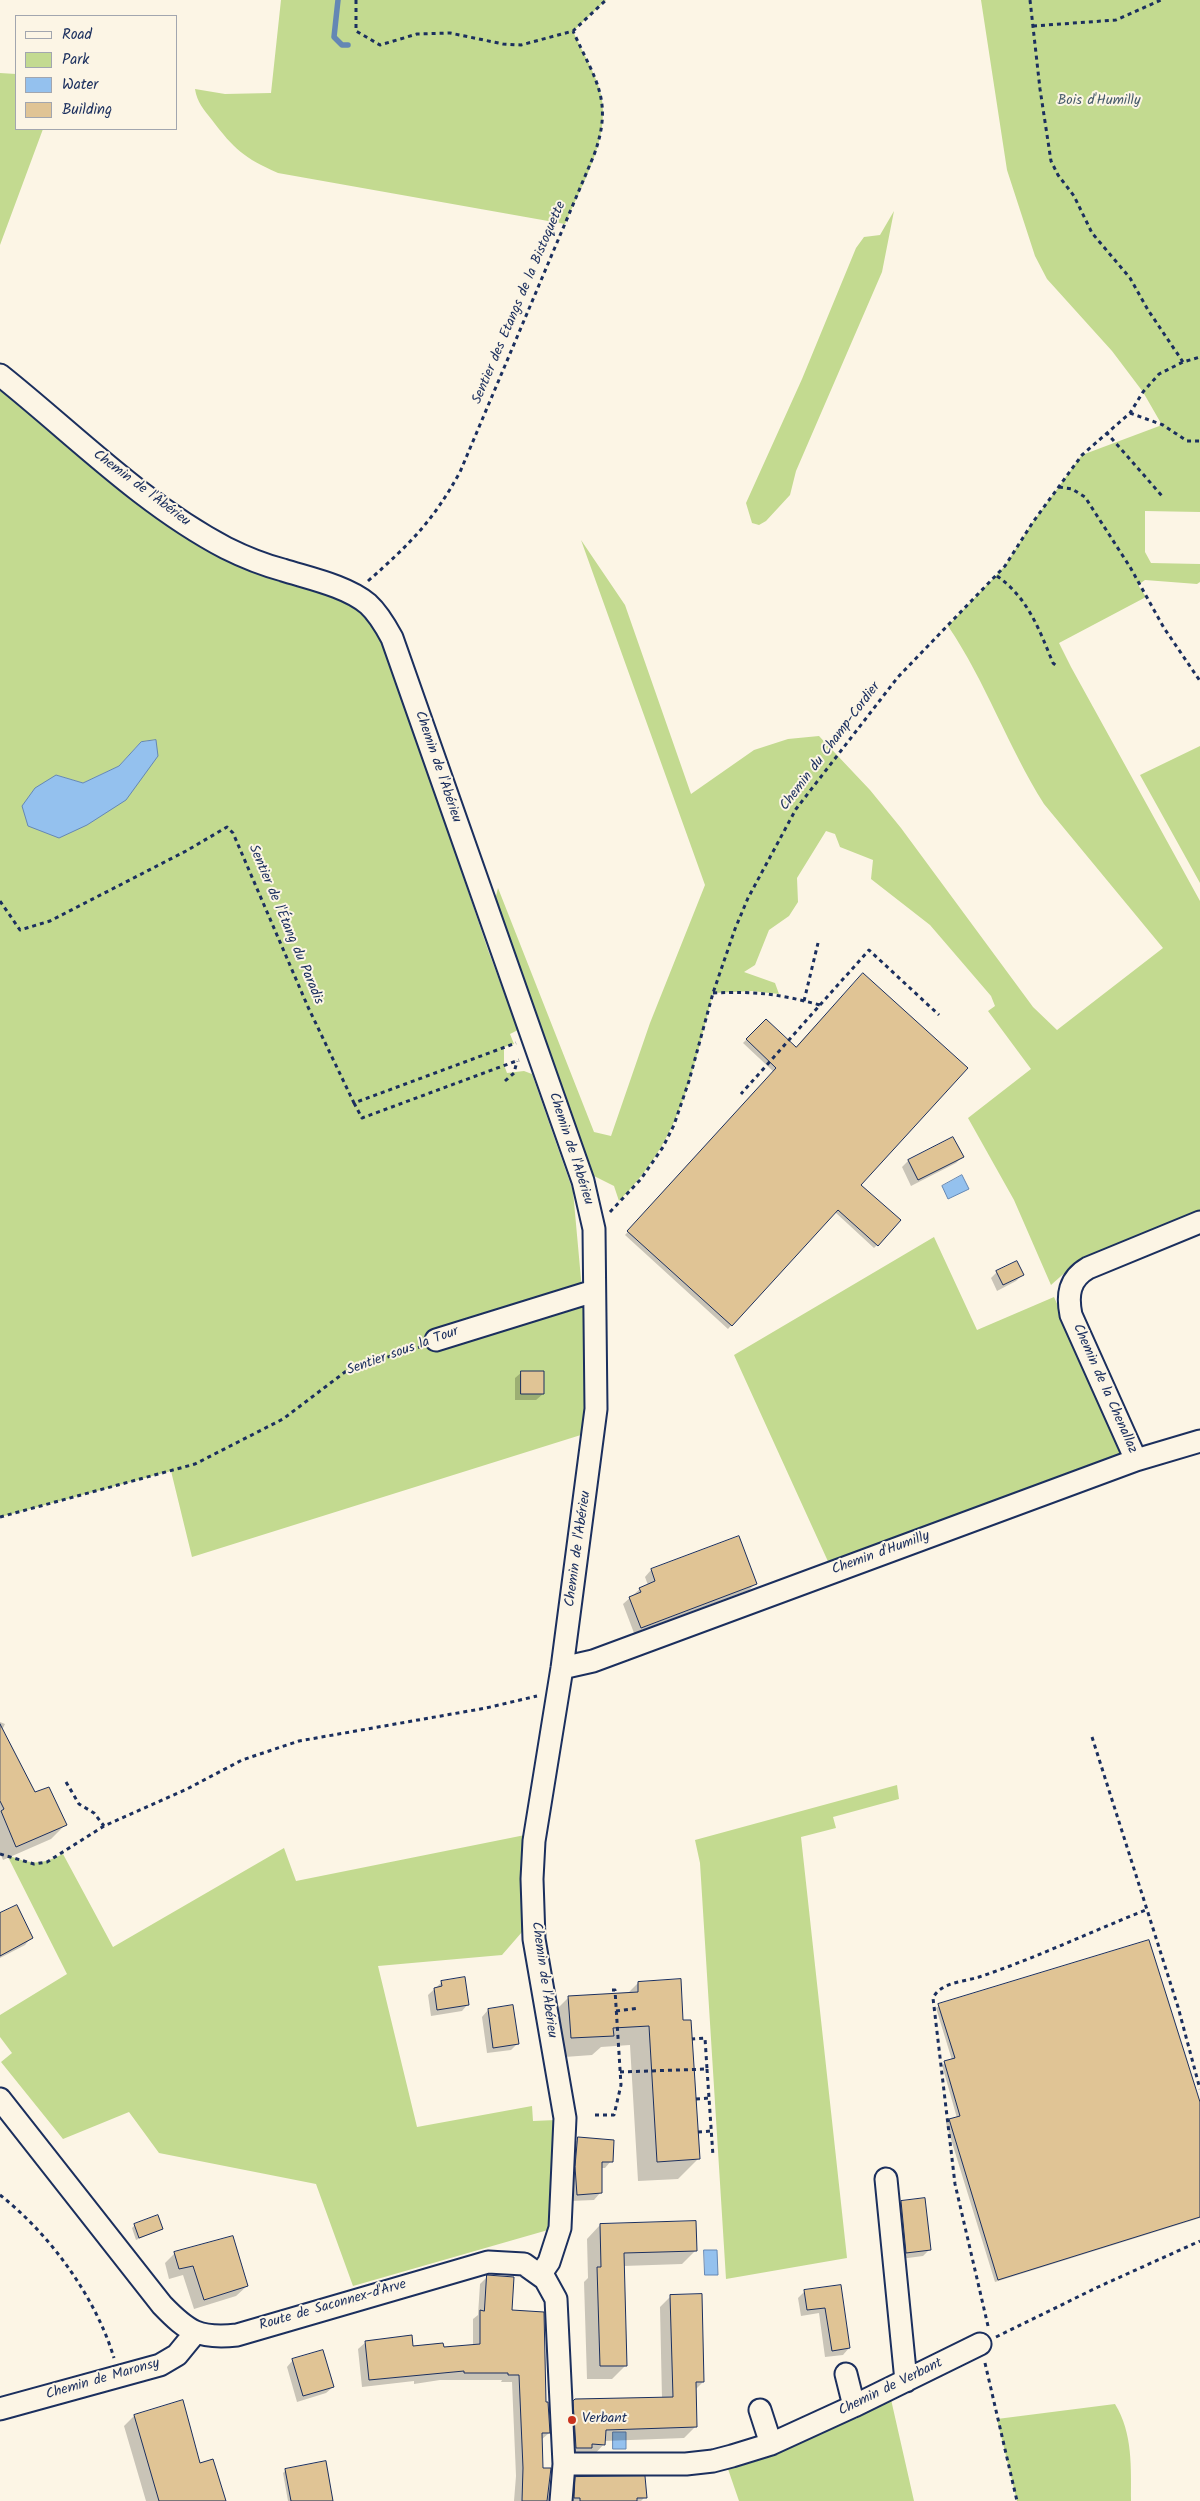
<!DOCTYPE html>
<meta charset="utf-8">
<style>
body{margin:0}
#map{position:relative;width:1200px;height:2501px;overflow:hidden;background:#fcf5e5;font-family:Kalam,sans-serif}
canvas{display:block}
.legend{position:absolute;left:15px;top:15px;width:162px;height:115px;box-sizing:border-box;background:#fcf5e5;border:1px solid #a2a6af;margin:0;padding:6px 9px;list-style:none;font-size:15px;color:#1b2f5e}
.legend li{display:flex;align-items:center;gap:10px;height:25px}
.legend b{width:25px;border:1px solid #a2a6af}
</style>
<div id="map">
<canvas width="1200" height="2501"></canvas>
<ul class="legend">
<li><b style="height:6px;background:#fcf5e5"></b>Road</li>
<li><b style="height:14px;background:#c3da90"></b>Park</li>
<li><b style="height:14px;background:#94c1ee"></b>Water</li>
<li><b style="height:14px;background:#e0c495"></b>Building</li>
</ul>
</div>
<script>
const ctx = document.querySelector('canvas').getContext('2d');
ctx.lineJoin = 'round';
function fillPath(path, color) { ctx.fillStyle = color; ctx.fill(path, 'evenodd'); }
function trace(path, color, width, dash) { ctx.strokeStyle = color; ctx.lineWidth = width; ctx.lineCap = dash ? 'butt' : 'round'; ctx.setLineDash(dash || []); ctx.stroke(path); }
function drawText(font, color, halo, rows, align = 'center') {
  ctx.font = font + ' Kalam,sans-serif'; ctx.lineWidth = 4; ctx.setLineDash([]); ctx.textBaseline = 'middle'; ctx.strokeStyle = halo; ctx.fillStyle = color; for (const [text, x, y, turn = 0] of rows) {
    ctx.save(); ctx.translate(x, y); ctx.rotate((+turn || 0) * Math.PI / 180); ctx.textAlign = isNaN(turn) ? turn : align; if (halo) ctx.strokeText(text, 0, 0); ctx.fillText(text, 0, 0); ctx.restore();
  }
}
fillPath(new Path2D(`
 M281 0H606L573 31C582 52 596 74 601 95 611 137 581 186 565 224L278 173C244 158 234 149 212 120 204 110 197 102 195 89L225 94 271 93Z
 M981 0H1200V512L1145 511V552L1151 563 1200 564V582L1197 584 1145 580 1138 585 1146 597 1059 643 1071 667 1200 901V1212L1078 1261 1051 1285 1014 1200 968 1118 1031 1069 988 1011 995 1006 991 996 930 925 871 879 873 860 840 847 835 834 826 831 797 878 798 902 789 916 769 930 755 965 744 972 775 983 779 994 752 991 713 993C691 1075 682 1138 619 1201L614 1186 592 1175 493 908 498 888 594 1132 611 1136 650 1023 705 885 581 540 625 605 691 794 754 750 788 739 819 736 870 790 901 828 1033 1007 1057 1030 1163 948 1044 804C1008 747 986 682 948 626L1005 566 1033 522 1082 455 1162 425 1143 392 1112 351 1047 279 1035 256 1007 170Z
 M0 73 16 74V129H43L0 245Z
 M894 211 882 272 796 471 790 495 766 521 759 525 752 523 746 503 802 379 856 248 864 237 880 235Z
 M0 382 137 498 349 602 367 614 385 646 488 950 518 1030 510 1034 514 1044 504 1047V1065L507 1073 524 1071 532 1074 573 1191 584 1312V1434L192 1557 171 1471 0 1517ZM156 740 59 838 56 775 83 783 119 766 141 742Z
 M1200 746V883L1140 775Z
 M934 1237 977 1330 1054 1297 1124 1450 1118 1458 831 1568 734 1355Z
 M897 1785 899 1799 833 1817 836 1828 801 1837 847 2258 726 2279 700 1863 695 1840Z
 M525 1835 521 1881 522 1932 502 1955 378 1966 417 2127 532 2106 533 2121 556 2120 554 2170 548 2230 353 2286 316 2184 159 2153 129 2112 63 2139 1 2062 12 2053 0 2037V2015L67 1974 7 1855C31 1864 39 1866 63 1854L113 1947 284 1848 296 1881Z
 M890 2395 914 2501H739L728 2469 780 2448Z
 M1115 2404C1133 2433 1131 2468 1131 2501H1017L997 2419Z`), '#c3da90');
const water = new Path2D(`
 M156 740 158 756 126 800 87 825 59 838 28 826 22 806 35 788 56 775 83 783 119 766 141 742Z
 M962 1175 969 1189 948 1199 942 1186Z
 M704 2250H717L718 2275H705Z
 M613 2432H626V2449H613Z`);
fillPath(water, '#94c1ee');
trace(water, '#6487b4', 1);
fillPath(new Path2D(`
 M766 1020 860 1185 877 1245 874 1248 835 1212 728 1329 625 1235 774 1072 743 1043Z
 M953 1138 962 1157 956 1163 911 1186 902 1167 908 1161Z
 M997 1272 1022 1275 1016 1281 997 1291 991 1278Z
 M522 1372 543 1394 536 1400H515V1378Z
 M651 1570 756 1583 749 1590 634 1633 623 1604 640 1589 648 1585 645 1577Z
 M0 1722 5 1724 2 1730 34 1794 65 1825 51 1839 3 1860 0 1853Z
 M0 1915 31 1938 25 1945 0 1958Z
 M442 1982 468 2004 462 2011 431 2016 428 1995Z
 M638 1983 682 2022 698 2159 678 2179 638 2181 630 2045 601 2047 592 2055 551 2058 549 2017 569 1997 628 1993Z
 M939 2006 1200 2106V2218L995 2282 946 2123 957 2118 942 2065 952 2060 936 2008Z
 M488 2010 518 2043 511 2050 487 2053 482 2017Z
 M579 2139 611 2161 605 2168H600V2193L594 2200 570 2201 572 2145Z
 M901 2202 930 2249 923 2256 900 2259 895 2209Z
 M135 2225 162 2229 136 2240 132 2228Z
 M600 2225 696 2250 682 2264 623 2266 626 2365 612 2379H587L584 2282 588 2278 587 2239Z
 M175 2253 247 2286 236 2296 194 2309 183 2275 169 2279 165 2263Z
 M487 2277 511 2311 545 2403 549 2433 541 2440 542 2470H550L549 2501H514L516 2476 512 2382H501L502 2380H440L414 2384V2381L362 2387 358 2349 366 2342 412 2348 443 2349 473 2346V2319L478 2315 480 2284Z
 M840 2286 849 2348 843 2355 825 2357 819 2313 801 2316 798 2298 805 2291Z
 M671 2296 703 2382 695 2390V2427L684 2438 604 2441V2444L593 2456 565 2459 563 2413 574 2402 662 2399 660 2307Z
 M293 2360 333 2387 326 2393 297 2402 287 2367Z
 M182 2402 199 2464 225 2501H146L124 2426 134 2416Z
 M286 2470 331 2501H288L283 2473Z
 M576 2478 645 2497 641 2501H566L568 2486Z`), '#0003');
trace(new Path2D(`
 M338 0 334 37 342 45H348`), '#6487b4', 5.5);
const building = new Path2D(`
 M863 973 968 1068 861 1185 901 1220 878 1246 838 1210 732 1326 627 1231 776 1068 746 1039 766 1019 796 1047Z
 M953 1137 964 1157 918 1180 908 1160Z
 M1017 1261 1024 1275 1003 1285 996 1271Z
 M521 1371H544V1394H521Z
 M739 1536 757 1584 641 1628 629 1597 641 1592 639 1588 655 1581 651 1569Z
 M0 1724 35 1792 49 1787 67 1825 16 1847 1 1811 4 1809 0 1801Z
 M17 1905 33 1938 0 1956V1913Z
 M1149 1940 1200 2102V2217L998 2280 949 2119 960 2116 944 2061 955 2058 938 2004Z
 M465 1977 469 2005 437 2010 434 1988 442 1986 441 1981Z
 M681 1979 683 2020H691L700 2159 657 2162 649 2026 613 2028 614 2036 571 2038 568 1996 638 1992V1982Z
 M513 2005 519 2044 493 2048 488 2009Z
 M578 2137 614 2140 613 2162H602V2193L577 2195 575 2167Z
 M925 2198 931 2250 906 2253 901 2201Z
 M158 2215 163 2229 139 2238 134 2224Z
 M696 2221 697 2251 624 2253 627 2366H600L597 2267H601L600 2224Z
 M233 2236 248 2286 204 2300 193 2266 179 2269 174 2252Z
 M487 2275 514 2277 512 2310 544 2312 546 2402H548L550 2433H542L543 2468H551L547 2501H522L523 2468 519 2375H508V2373H464V2371L369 2380 365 2341 412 2335 413 2346 443 2343 444 2347 480 2344V2310L484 2311Z
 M841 2285 850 2348 832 2351 825 2308 807 2310 804 2290Z
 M702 2294 704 2382H696L697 2427 606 2430 605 2445 592 2444V2448H576L573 2401 575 2399 673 2397 670 2295Z
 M323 2350 334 2387 303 2396 292 2359Z
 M183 2400 200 2463 213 2459 226 2501H159L134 2415Z
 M326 2461 333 2501H291L285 2469Z
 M645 2476 647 2498H637V2501H580V2498H574L575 2477Z`);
fillPath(building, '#e0c495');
trace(building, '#1b2f5e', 1);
const minor = new Path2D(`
 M0 375C74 434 142 504 226 548 244 557 264 565 283 570 308 578 347 586 368 604 378 613 385 625 392 638L583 1181 594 1229 596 1409 562 1668 534 1841 532 1879 534 1939 565 2118 560 2228 549 2262 540 2275
 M436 1340 594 1291
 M1136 1460 1071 1315C1067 1295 1069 1279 1088 1268L1200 1222
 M562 1668 593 1661 1136 1460 1200 1441
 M0 2099 162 2305C188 2332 199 2339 237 2335L488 2262 524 2264 545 2279 556 2299 564 2464 561 2501
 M886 2179 906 2381
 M846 2374 854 2406
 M0 2409 160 2365 177 2355 195 2333
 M760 2410 771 2444
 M564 2464H686L713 2461 732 2456 771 2444 854 2406 980 2344`);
trace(minor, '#1b2f5e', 25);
trace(new Path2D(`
 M356 0V31L380 45 417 34 450 33 503 44 521 45 573 31 606 0
 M1030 0 1040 89 1051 161 1058 175 1074 196 1092 233 1130 278 1148 310 1183 362
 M1033 26 1116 20 1161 0
 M1130 413 1163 425 1187 441H1200
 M1106 432 1163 497
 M1059 487 1072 489 1085 497 1130 567 1164 628 1200 681
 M997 576C1028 598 1039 629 1053 663L1058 667
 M368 581C410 544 433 521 460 472L594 155C614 100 595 80 573 31
 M0 901 20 930 50 921 186 851 227 827 233 833 308 1007 354 1103 516 1043
 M713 993C756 991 779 994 820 1005L741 1094
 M804 1001 818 943
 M820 1005 869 950 939 1015
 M505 1081 514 1073 517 1061
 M354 1103 362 1118 519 1060
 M610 1212 641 1179 663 1147 674 1125 689 1081 713 993 735 929 748 898 796 809 898 677 1005 566 1033 522 1082 455 1130 413 1143 392 1159 374 1183 362 1200 357
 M0 1517 195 1464 283 1419 349 1369 420 1347
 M1092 1737 1178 2007 1200 2089
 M66 1782 79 1804 94 1813 104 1826
 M0 1854 34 1864 47 1862 104 1826 187 1789 242 1760 299 1741 486 1708 537 1696
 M616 2011 639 2008
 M707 2069 713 2156
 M620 2072 707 2069 705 2038 692 2039
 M696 2099 709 2098
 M595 2115H614L621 2085 615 1990H608
 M698 2132 711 2131
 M0 2195C50 2234 96 2298 114 2358
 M988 2326 955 2184 933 1998C941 1982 963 1982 979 1977 1036 1958 1090 1932 1146 1910
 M996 2337 1098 2287 1200 2241
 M985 2363 1017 2501`), '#1b2f5e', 3, [4, 4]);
trace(minor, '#fcf5e5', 21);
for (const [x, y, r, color] of [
 [572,2420,5,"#c8321e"]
]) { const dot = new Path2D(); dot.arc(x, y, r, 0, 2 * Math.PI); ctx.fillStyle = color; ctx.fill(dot); trace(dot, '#fcf5e5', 2); }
drawText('14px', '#455a6a', '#fcf5e5', [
 ["Bois d'Humilly",1099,102]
]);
drawText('14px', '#1b2f5e', '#fcf5e5', [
 ["Sentier des Etangs de la Bistoquette",520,303,-67],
 ["Chemin de l'Abérieu",141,489,37],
 ["Chemin du Champ-Cordier",831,747,-53],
 ["Chemin de l'Abérieu",437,767,71],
 ["Sentier de l'Étang du Paradis",285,925,67],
 ["Chemin de l'Abérieu",570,1149,72],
 ["Sentier sous la Tour",403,1352,-20],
 ["Chemin de la Chenallaz",1104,1389,66],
 ["Chemin de l'Abérieu",579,1549,-82],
 ["Chemin d'Humilly",881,1554,-20],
 ["Chemin de l'Abérieu",543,1980,82],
 ["Route de Saconnex-d'Arve",333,2306,-16],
 ["Chemin de Maronsy",103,2380,-16],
 ["Chemin de Verbant",891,2388,-26]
]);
drawText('14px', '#1b2f5e', '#fcf5e5', [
 ["Verbant",582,2420]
], 'left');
</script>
